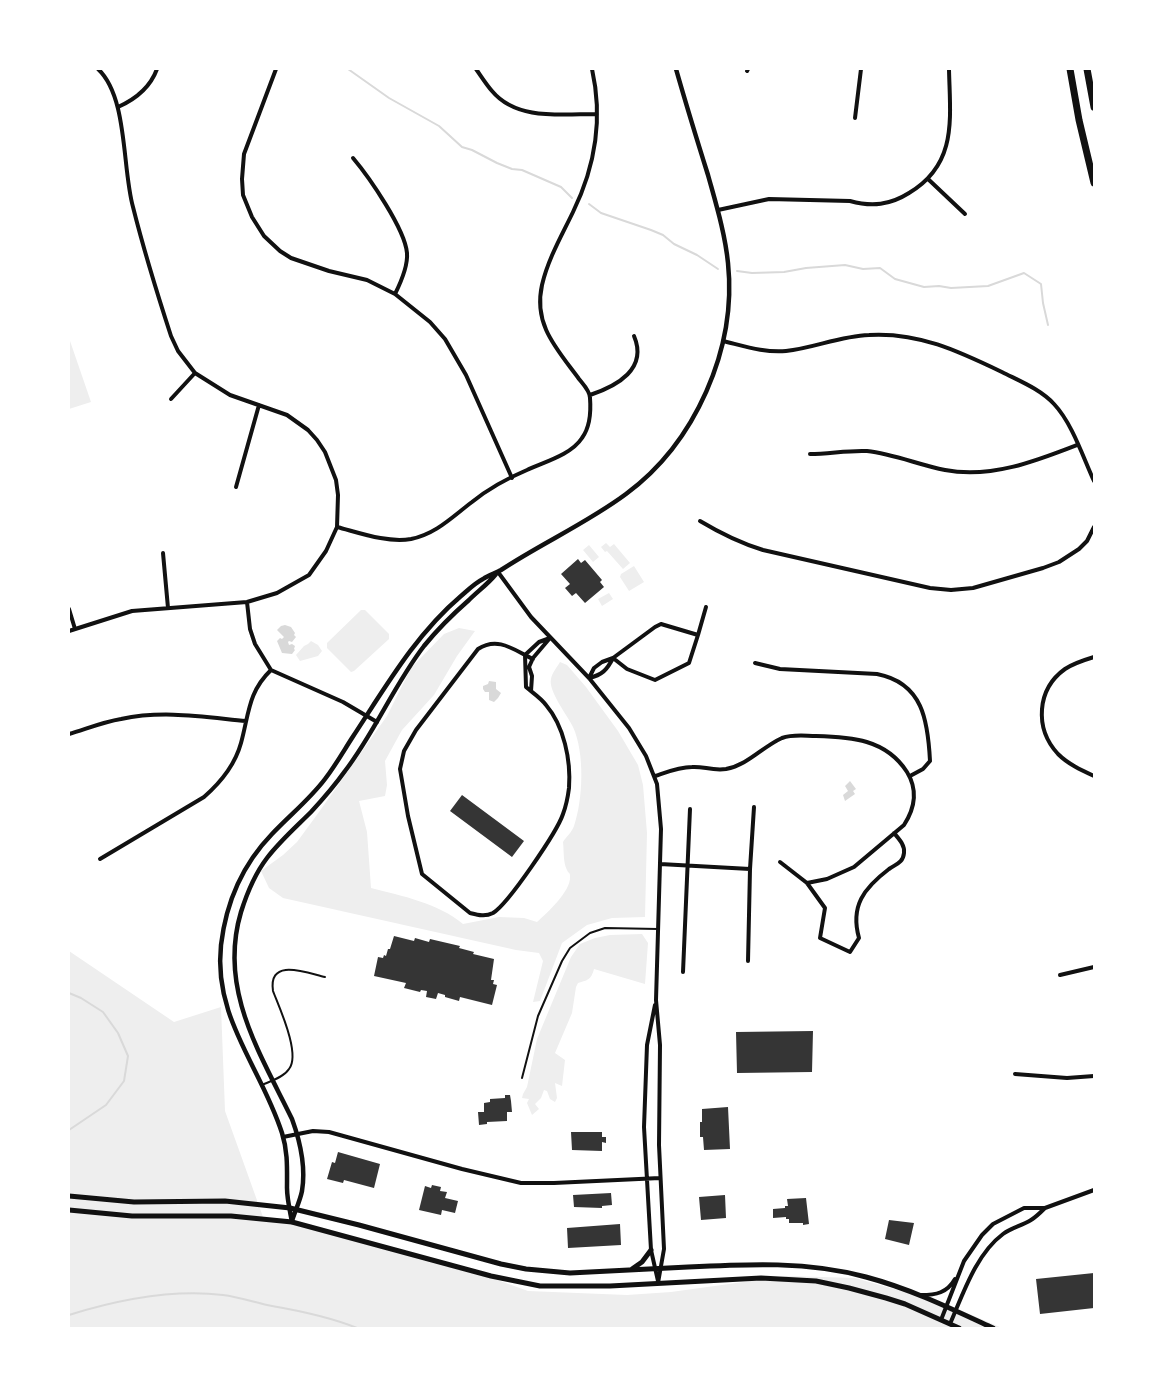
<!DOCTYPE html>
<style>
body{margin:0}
#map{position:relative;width:1163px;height:1397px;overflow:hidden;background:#fff;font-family:"Crimson Pro",serif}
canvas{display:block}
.frame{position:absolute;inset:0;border:70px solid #fff;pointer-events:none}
</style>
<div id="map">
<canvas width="1163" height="1397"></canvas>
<div class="frame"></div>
</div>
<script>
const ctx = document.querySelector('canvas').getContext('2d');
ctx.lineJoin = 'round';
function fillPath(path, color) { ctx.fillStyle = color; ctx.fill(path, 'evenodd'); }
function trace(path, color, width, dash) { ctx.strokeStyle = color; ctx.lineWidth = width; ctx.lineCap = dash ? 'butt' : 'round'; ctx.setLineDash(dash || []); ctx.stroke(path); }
fillPath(new Path2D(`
 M69 338 91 402 69 409Z
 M606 543 610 547 614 544 630 563 623 569 607 551 605 552 601 547Z
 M589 545 599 557 593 562 583 550Z
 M634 566 644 582 629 591 620 577 621 574Z
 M609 593 613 599 602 606 598 599Z
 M361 610H365L389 634V639L354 671 351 672 327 648V643Z
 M459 628 475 631 457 656 434 695 402 730 385 761 387 785 385 796 359 801 367 832 371 888C402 896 438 903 463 924L499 917 524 918 537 922C547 913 571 891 570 877 570 871 569 875 567 870 563 863 564 850 563 842 566 837 572 832 574 826 583 800 585 753 573 727 568 716 548 691 551 679 552 673 557 667 560 662L567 665 586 687 618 731 638 765 643 785 647 833 645 917 612 918 587 925 562 943 540 1001 533 1002 543 961 539 953 516 950 283 898 269 888 261 871 283 855 297 842 319 812 387 716 411 668 444 634Z
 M311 641 318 645 322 651 318 656 300 661 296 655 304 646 308 644Z
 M642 934 648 943 645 984 594 969C591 980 588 980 578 983L576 987 572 1013 555 1053 565 1060 562 1086 555 1083 557 1098 555 1102 550 1099 547 1091 544 1090 541 1098 535 1104 539 1109 532 1115 527 1103 529 1099 522 1098 523 1094 527 1087 537 1039 571 957 580 944 595 938 610 935Z
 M69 951 174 1022 221 1007 225 1111 263 1217 464 1268 528 1291 627 1295 671 1292 787 1276 855 1278 944 1303 1002 1328H69Z`), '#eee');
fillPath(new Path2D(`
 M285 625 291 627 295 633 294 635 296 637 292 642 289 641 288 642 289 645 292 644 295 646 294 649 295 650 292 654 282 653 277 641 280 638 282 639 284 637 277 630 281 626Z
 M489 681 496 682V689L501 693 498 698 494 702 489 700V692H485L483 689V686L488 684Z
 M850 781 856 789 853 791 855 794 845 801 843 795 848 791 845 786Z`), '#d9d9d9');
trace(new Path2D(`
 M348 69 389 98 439 126 462 147 472 150 497 163 512 169 522 170 561 187 572 198
 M589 204 601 213 651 230 663 235 674 244 697 255 718 269
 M737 271 752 273 784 272 806 268 845 265 863 269 880 268 895 279 924 287 939 286 951 288 988 286 1024 273 1041 284 1043 303 1048 325
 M69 993 81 998 103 1012 118 1033 128 1056 124 1081 106 1105 69 1130
 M69 1315C117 1300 172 1289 223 1295 240 1297 256 1303 272 1306 301 1311 330 1317 357 1328`), '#d9d9d9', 2);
fillPath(new Path2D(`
 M578 559 581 563 585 560 602 580 600 582 604 587 585 603 576 593 572 596 565 588 570 584 561 574Z
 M462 795 524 841 512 857 450 811Z
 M394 936 414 941 415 938 429 942 430 939 460 946 459 948 474 952 473 954 494 959 491 980H494L493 984 497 985 492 1005 460 997 459 1001 445 997V995L438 993 436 999 426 997 427 991 421 990 420 992 404 988 406 983 374 976 378 957 383 958 384 955 386 956 388 949H390Z
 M813 1031 812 1072 737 1073 736 1032Z
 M505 1095H510L511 1101 512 1112H507V1121L487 1122V1124L479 1125 478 1112H484V1103L490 1102V1099L505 1098Z
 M728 1107 730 1149 704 1150 703 1137H700V1122H702V1109Z
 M571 1132H602V1137H606V1143L602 1142V1151L572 1150Z
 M338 1152 380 1164 374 1188 344 1180 343 1183 327 1179 332 1162 335 1163Z
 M432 1185 441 1187 440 1191 447 1192 445 1198 458 1201 455 1213 442 1210 441 1215 419 1210 425 1186 431 1188Z
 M611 1193 612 1205 602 1206V1208L574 1207 573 1195Z
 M725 1195 726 1218 701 1220 699 1197Z
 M806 1198 809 1224 803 1225V1223H789V1219H786V1217L773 1218V1209L785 1208V1206H788L787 1199Z
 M889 1220 914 1223 909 1245 885 1239Z
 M620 1224 621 1245 568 1248 567 1228Z
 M1094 1273V1308L1040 1314 1036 1279Z`), '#353535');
trace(new Path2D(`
 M522 1078 538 1016 562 961 570 948 590 933 605 928 658 929
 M262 1085C271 1081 284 1077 289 1069 301 1054 279 1007 273 991 268 957 307 973 325 977`), '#111', 2);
trace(new Path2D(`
 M276 69 244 154 242 179 243 195 252 217 264 236 280 251 291 258 329 271 367 280 395 294 430 322 445 339 466 375 512 478
 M476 69C481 76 486 84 492 91 517 121 562 114 597 114
 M747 71 748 69
 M118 107C136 99 150 88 157 69
 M855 118 861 69
 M353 158C369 177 405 229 407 253 408 266 401 282 395 294
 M928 179 965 214
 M718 210 769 199 850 201C872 207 890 205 909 193 958 164 950 118 949 69
 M723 341C744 346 765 353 786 351 814 348 840 336 869 335 920 332 960 352 1006 374 1022 382 1041 390 1054 404 1072 423 1083 457 1094 481
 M590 395C617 386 648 369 634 336
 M171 399 195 373
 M810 454C829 454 848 450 867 451 894 454 919 465 945 470 990 479 1036 461 1077 445
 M236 487 259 405
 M700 521C720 533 740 543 763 550L930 588 951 590 973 588 1043 568 1059 562 1079 549 1087 541 1094 527
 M337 527C360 533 387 543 411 539 436 534 452 517 472 502 488 489 508 478 527 470 544 462 571 455 582 438 590 427 591 411 590 398 590 391 583 384 579 379 557 349 533 325 542 285 548 259 562 235 573 212 595 167 603 118 592 69
 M163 553 168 608
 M498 572 531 617 589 678 629 728 646 756 657 784 661 829 656 1000 660 1045 659 1145 664 1249 658 1283
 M247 602 250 629 255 644 271 670 343 702 377 722
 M69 609 75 629
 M69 631 132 611 247 602 277 593 309 575 326 551 337 527 338 495 336 480 325 452 317 440 308 430 287 415 230 395 195 373 178 351 171 336C157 293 144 251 133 207 122 168 128 97 98 69
 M698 635 706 607
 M1094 657C1084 660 1074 663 1065 669 1037 689 1034 728 1058 754 1068 764 1081 770 1094 776
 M533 659C514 650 498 636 478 649L416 730 404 751 400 769 408 816 422 874 470 913C478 915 485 917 493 913 508 904 557 832 563 814 566 806 568 796 569 788 571 760 564 726 546 705 541 698 533 693 526 687L525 655 539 642 550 638
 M755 663 780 669 877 674C923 683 928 721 930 761L923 769 910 776
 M589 678 594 668 602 662 613 658 655 627 661 624 698 635 689 663 655 680 627 669 613 658
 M589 678C602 675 607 670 613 658
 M531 691 532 676 529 667 533 658 550 638
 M69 734C86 729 103 722 121 719 163 710 204 717 246 721
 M655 776C667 772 679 767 692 767 703 766 712 771 726 769 748 765 762 747 782 738 793 734 805 736 816 736 851 737 886 739 907 772 918 790 915 808 904 825L854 867 827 879 807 883
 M100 859 204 797C220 783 235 765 241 743 249 714 248 692 271 670
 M780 862 807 883 825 908 820 938 850 952 859 938C850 906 864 888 889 869 896 864 903 863 904 853 905 845 899 839 894 833
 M660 864 750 869 754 807
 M748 961 750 869
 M683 972 690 809
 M1060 975 1094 967
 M655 1005 647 1045 644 1127 651 1250 658 1281
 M1015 1074 1067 1078 1094 1076
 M283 1137 313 1131 329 1132 462 1169 521 1183H554L660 1178
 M921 1295C936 1295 947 1293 955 1279
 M941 1320 964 1261 982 1235 993 1224 1024 1208H1045L1094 1190
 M950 1324C963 1294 976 1254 1003 1234 1011 1228 1021 1226 1031 1220 1036 1217 1041 1212 1045 1208`), '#111', 4);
trace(new Path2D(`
 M292 1221C295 1211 300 1201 302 1191 306 1167 300 1141 292 1119 260 1053 218 989 241 912 247 893 254 875 267 858 280 841 296 827 311 812 323 799 335 785 345 771 375 732 394 685 424 646 437 630 453 614 469 600 478 591 488 584 496 574
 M292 1222C290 1211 287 1199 287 1188 287 1169 288 1152 282 1133 261 1067 213 1018 221 945 226 903 243 864 272 834 290 815 310 799 325 779 335 766 343 752 352 738 385 688 415 635 461 596 468 590 475 583 483 579 489 575 496 573 501 570 542 543 587 523 626 494 695 443 737 349 728 263 725 233 716 204 708 175 697 140 686 104 676 69`), '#111', 4.5);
trace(new Path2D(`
 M69 1196 134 1202 225 1201 290 1208 359 1225 501 1264 526 1269 570 1273C610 1271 649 1269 688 1267 748 1264 808 1261 866 1277 911 1289 952 1309 993 1328
 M69 1210 132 1216H231L292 1222 491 1276 540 1286H610L761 1278 816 1281 849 1288 886 1298 905 1304 959 1328
 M632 1269 642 1262 651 1250`), '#111', 5);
trace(new Path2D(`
 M1070 69 1079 120 1094 183
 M1087 69 1094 107`), '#111', 7);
</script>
